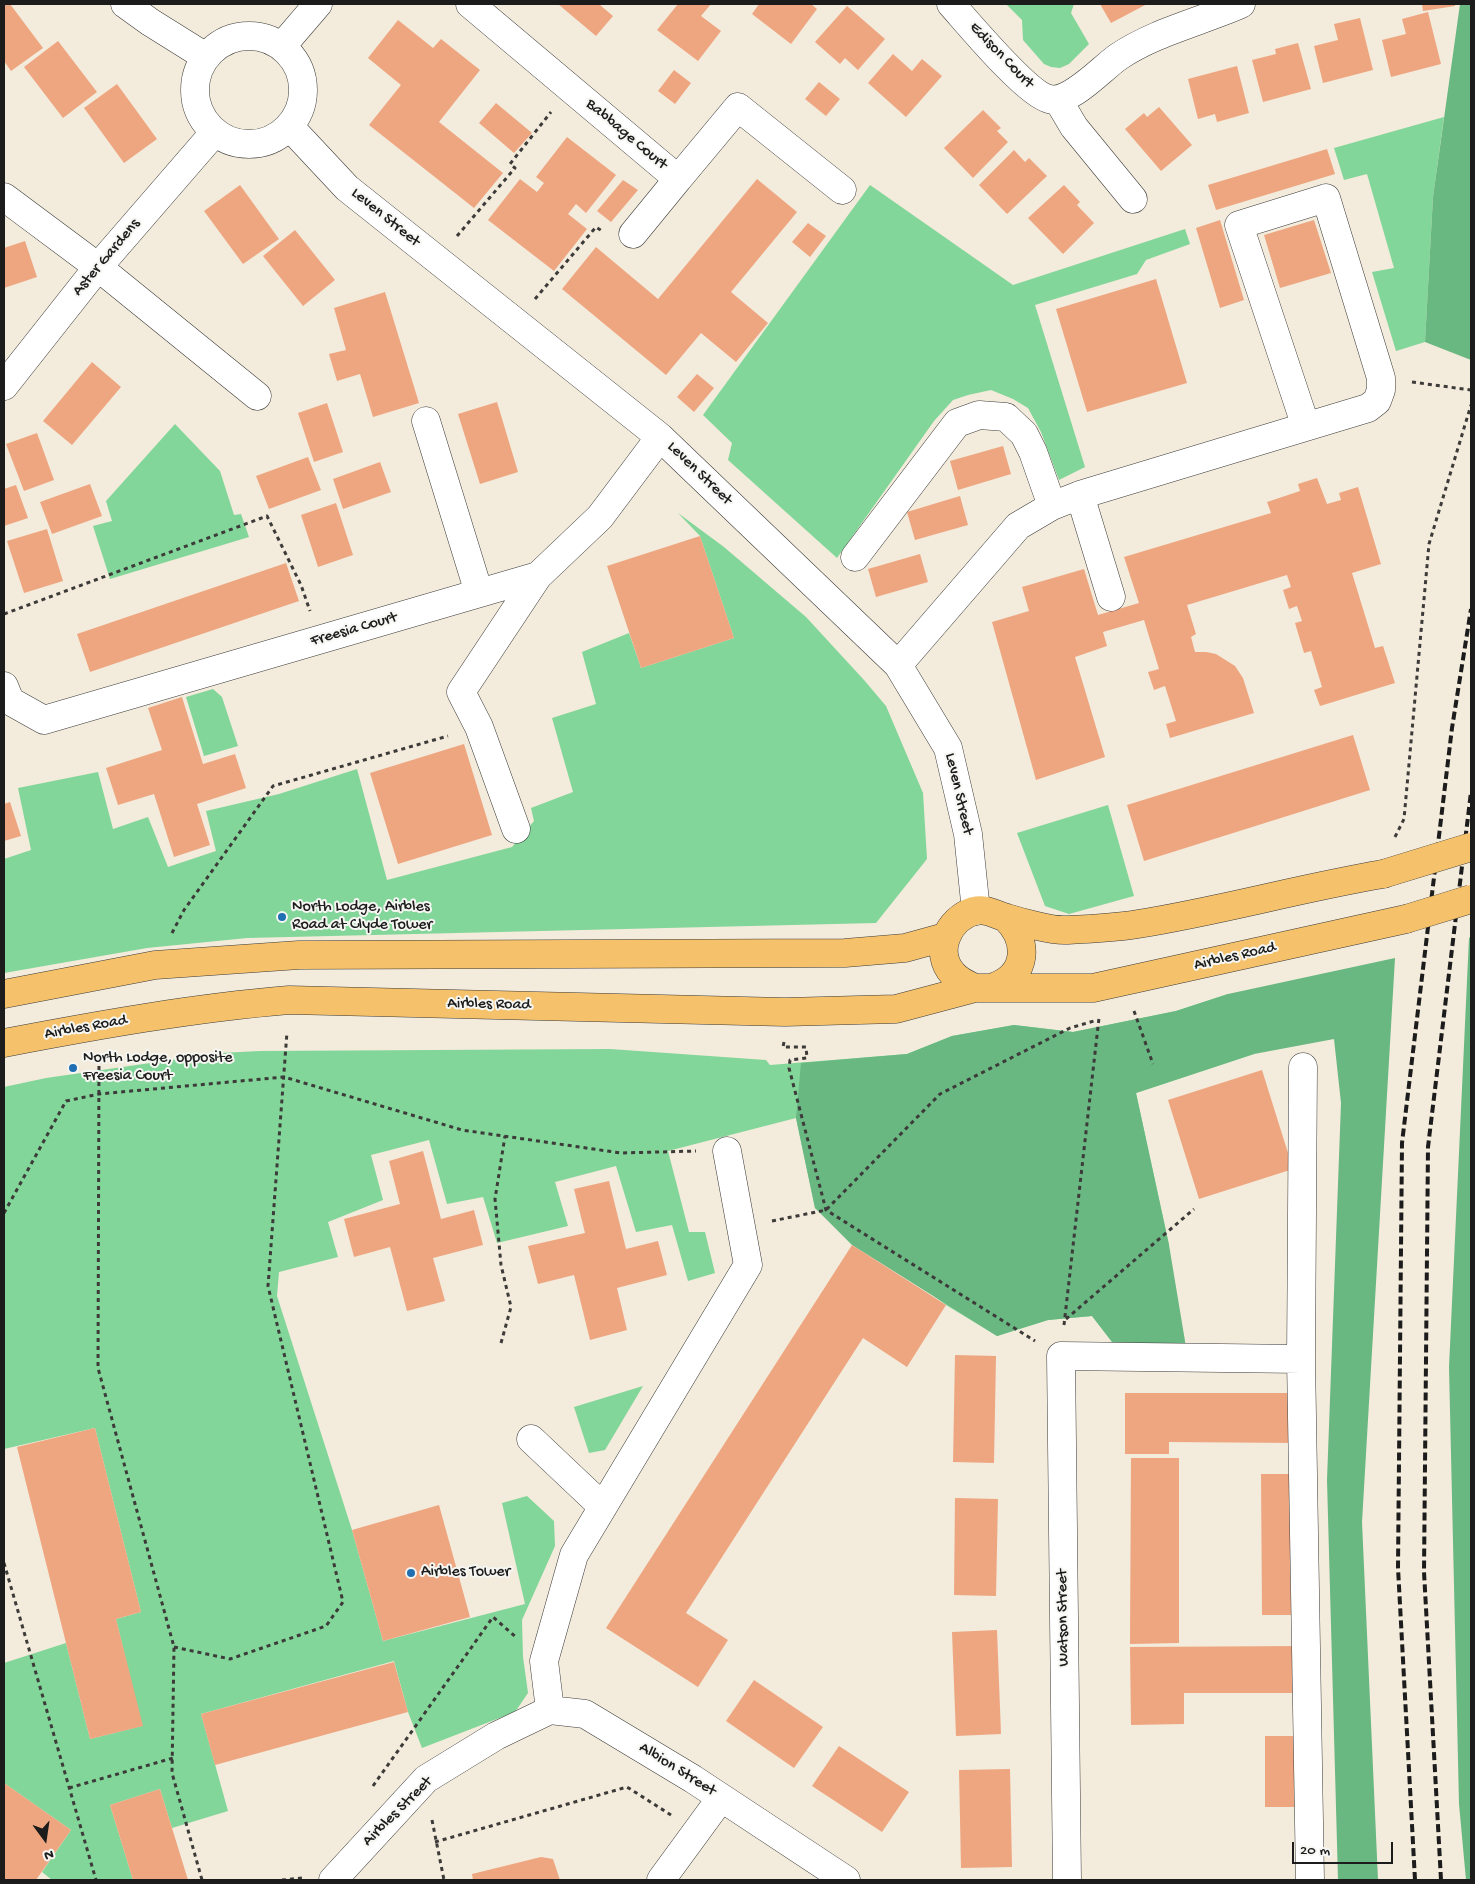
<!DOCTYPE html>
<style>
body{margin:0}
#map{position:relative;width:1475px;height:1884px;overflow:hidden;background:#f3ebdb;font-family:"Gochi Hand",sans-serif}
canvas{display:block}
.frame{position:absolute;inset:0;border:5px solid #1c1c1c;pointer-events:none}
.north{position:absolute;left:20px;top:1814px;width:50px;height:50px;-webkit-text-stroke:4px #f6f6f2;paint-order:stroke;rotate:166deg;font-size:14px;font-weight:700;line-height:20px;text-align:center;color:#1c1c1c}
.north::after{content:'';display:block;margin:auto;width:18px;height:22px;background:#1c1c1c;clip-path:polygon(50% 0,100% 100%,50% 72%,0 100%)}
.scale{position:absolute;left:1292px;top:1842px;width:101px;height:22px;box-sizing:border-box;border:2px solid #1c1c1c;border-top:0;padding-left:6px;font-size:15px;line-height:18px;white-space:nowrap;color:#1c1c1c;-webkit-text-stroke:4px #f6f6f2;paint-order:stroke}
</style>
<div id="map">
<canvas width="1475" height="1884"></canvas>
<div class="frame"></div>
<div class="north">N</div>
<div class="scale">20 m</div>
</div>
<script>
const ctx = document.querySelector('canvas').getContext('2d');
ctx.lineJoin = 'round';
function fillPath(path, color) { ctx.fillStyle = color; ctx.fill(path, 'evenodd'); }
function trace(path, color, width, dash) { ctx.strokeStyle = color; ctx.lineWidth = width; ctx.lineCap = dash ? 'butt' : 'round'; ctx.setLineDash(dash || []); ctx.stroke(path); }
function drawText(font, color, halo, rows, align = 'center') {
  ctx.font = font + ' "Gochi Hand",sans-serif'; ctx.lineWidth = 4; ctx.setLineDash([]); ctx.textBaseline = 'middle'; ctx.strokeStyle = halo; ctx.fillStyle = color; for (const [text, x, y, turn = 0] of rows) {
    ctx.save(); ctx.translate(x, y); ctx.rotate((+turn || 0) * Math.PI / 180); ctx.textAlign = isNaN(turn) ? turn : align; if (halo) ctx.strokeText(text, 0, 0); ctx.fillText(text, 0, 0); ctx.restore();
  }
}
fillPath(new Path2D(`
 M1006 4H1074L1071 13 1089 44 1069 64 1060 68 1051 67 1044 64 1023 40 1022 20Z
 M1444 117 1433 197 1425 342 1396 351 1372 272 1394 268 1367 174 1344 180 1334 148Z
 M870 185 1013 285 1185 229 1190 244 1146 260 1137 274 1035 305 1085 467 1059 480 1041 432 1028 408 1013 399 991 390 968 395 953 400 934 421 837 558 728 460 732 443 703 415Z
 M175 424 220 471 234 515 241 514 249 537 110 579 93 526 112 521 106 501Z
 M678 513 724 547 806 617 864 680 886 706 923 793 927 859 876 923 247 938 147 948 4 973V859L31 850 18 788 98 772 113 829 148 817 168 867 216 851 206 811 279 794 357 769 387 880 512 847 534 821 531 808 573 792 552 718 596 704 582 652 629 633 641 668 734 638 700 536Z
 M213 689 222 697 238 746 204 756 186 697Z
 M1108 805 1134 896 1069 914 1045 906 1017 833Z
 M1228 994 1254 1054 1136 1093 1169 1245 1119 1351 1092 1316 1048 1320 997 1336 946 1305 815 1208 796 1118 668 1151 689 1232H705L715 1273 688 1281 672 1225 636 1232 616 1166 555 1182 568 1226 497 1243 483 1197 447 1204 429 1140 371 1155 383 1200 328 1222 338 1257 279 1272 277 1296 352 1530 383 1641 525 1604 502 1503 527 1496 554 1521 555 1546 522 1620 523 1657 528 1693 515 1712 422 1748 408 1712 394 1661 201 1714 228 1811 172 1828 160 1789 110 1805 133 1880H52L42 1872 71 1830 4 1783V1663L66 1643 90 1739 142 1726 116 1619 141 1612 95 1428 4 1449V1087L46 1078 220 1053 260 1051 610 1049 766 1060 770 1065 907 1054 952 1036 1014 1025 1073 1032 1176 1011Z
 M643 1386 605 1450 589 1453 574 1407Z`), '#82d699');
fillPath(new Path2D(`
 M1460 4H1471V360L1425 342 1433 197Z
 M1471 936V1880H1466L1459 1804 1449 1367 1469 938Z
 M1395 958 1362 1522 1378 1880H1338L1327 1480 1341 1103 1334 1039 1254 1054 1136 1093 1169 1245 1186 1347 1119 1351 1092 1316 1048 1320 997 1336 852 1245 815 1208 796 1118 801 1063 907 1054 952 1036 1014 1025 1073 1032 1176 1011 1228 994Z`), '#69b781');
fillPath(new Path2D(`
 M4 4H10L43 48 11 71 4 61Z
 M558 4H602L600 5 613 16 596 36Z
 M678 4H711L701 16 721 31 698 61 657 30Z
 M759 4H811L817 9 791 44 752 14Z
 M1100 4H1147L1111 23Z
 M1422 4H1455V6L1423 11Z
 M847 6 885 39 858 70 845 58 840 64 815 42Z
 M1428 12 1441 64 1391 77 1382 40 1406 34 1402 19Z
 M1360 18 1373 70 1323 83 1314 46 1338 40 1334 24Z
 M398 20 433 48 441 39 480 70 439 122 503 173 474 208 369 125 401 85 368 58Z
 M58 41 97 92 63 118 24 67Z
 M1298 43 1311 89 1263 102 1252 60 1276 54 1275 49Z
 M893 54 912 71 922 59 942 76 906 117 868 83Z
 M1237 66 1249 113 1217 122 1215 114 1198 119 1188 79Z
 M674 70 691 83 675 104 658 91Z
 M819 82 840 99 826 116 805 99Z
 M117 84 157 139 124 163 84 108Z
 M496 103 532 133 514 153 479 123Z
 M1159 107 1192 145 1161 171 1125 129 1144 113 1147 117Z
 M983 110 1001 128 997 131 1008 142 973 178 944 148Z
 M567 137 616 175 586 213 576 204 568 214 587 229 554 271 488 220 520 179 537 192 544 183 536 177Z
 M1327 149 1335 174 1216 210 1208 185Z
 M1014 150 1025 162 1029 158 1047 176 1007 214 979 185Z
 M757 179 797 212 731 292 768 323 736 362 701 333 666 375 562 289 596 247 658 299Z
 M623 180 638 190 611 222 597 211Z
 M240 185 279 239 243 264 204 211Z
 M1064 185 1080 202 1077 205 1094 223 1063 254 1028 218Z
 M1220 220 1244 300 1220 308 1196 228Z
 M1314 220 1331 273 1280 288 1264 235Z
 M808 223 826 236 810 257 792 242Z
 M295 230 335 280 303 306 263 256Z
 M25 241 37 277 4 288V248Z
 M1156 279 1187 383 1087 412 1056 309Z
 M385 292 419 403 373 417 360 374 337 381 329 354 346 350 334 308Z
 M92 362 121 387 72 445 43 421Z
 M697 374 714 388 694 412 677 397Z
 M497 402 518 472 480 484 458 414Z
 M327 403 343 452 314 462 298 413Z
 M37 433 54 480 24 491 6 444Z
 M1003 446 1011 474 958 490 950 461Z
 M308 457 321 490 269 509 256 476Z
 M380 462 391 492 343 509 333 479Z
 M1317 478 1327 504 1341 500 1339 493 1358 487 1381 564 1352 573 1375 648 1383 646 1395 683 1320 706 1314 690 1322 687 1311 651 1304 653 1295 623 1302 621 1297 606 1289 609 1283 590 1291 587 1287 575 1187 605 1196 634 1191 637 1195 652H1206L1216 654 1235 666 1243 678 1254 713 1170 738 1166 724 1176 721 1165 686 1154 690 1148 672 1159 669 1144 620 1103 632 1107 646 1075 657 1105 757 1036 780 992 622 1029 611 1022 587 1084 569 1098 615 1139 603 1124 557 1271 513 1267 502 1300 491 1298 484Z
 M90 484 102 516 52 534 40 502Z
 M16 485 28 518 4 526V489Z
 M960 496 968 525 915 540 907 512Z
 M336 503 353 555 318 567 301 515Z
 M47 529 63 581 24 593 7 541Z
 M700 536 734 638 641 668 607 566Z
 M920 554 928 582 876 597 868 569Z
 M286 563 299 601 90 672 77 634Z
 M182 697 203 764 235 754 246 788 197 804 210 845 174 857 154 794 118 805 106 768 162 750 148 708Z
 M1353 735 1370 790 1144 861 1127 805Z
 M464 744 492 835 398 864 370 773Z
 M10 802 21 836 4 841V804Z
 M1262 1070 1293 1169 1199 1199 1168 1100Z
 M423 1151 441 1219 474 1210 483 1245 433 1258 445 1301 407 1311 390 1247 354 1257 344 1219 400 1204 389 1161Z
 M609 1181 626 1249 658 1241 667 1275 617 1288 627 1330 590 1340 574 1275 538 1284 528 1246 585 1233 574 1189Z
 M852 1245 946 1305 907 1367 863 1338 686 1613 728 1640 698 1687 606 1628Z
 M955 1355 996 1356 994 1463 953 1462Z
 M1125 1393H1297V1443L1169 1442V1454H1125Z
 M95 1428 141 1612 116 1619 143 1726 90 1739 17 1447Z
 M1131 1458H1179V1643L1130 1644Z
 M1261 1474H1290L1291 1615H1262Z
 M955 1498 998 1499 996 1596 954 1595Z
 M439 1505 470 1617 383 1641 352 1530Z
 M997 1630 1001 1734 956 1736 952 1632Z
 M1303 1646V1693H1184V1724L1131 1725 1130 1647Z
 M394 1662 408 1712 215 1765 201 1714Z
 M754 1680 823 1727 794 1768 726 1721Z
 M1265 1736H1294L1295 1807H1265Z
 M839 1746 909 1792 882 1832 812 1786Z
 M1010 1769 1012 1867 961 1868 959 1770Z
 M4 1783 71 1830 36 1880H4Z
 M160 1789 188 1880H133L110 1805Z
 M541 1857 553 1859 560 1880H473L472 1874Z`), '#eea681');
const minor = new Path2D(`
 M125 4 150 22 206 57
 M470 4 678 179 738 107 842 190
 M951 4C969 24 1027 94 1049 99 1070 104 1101 69 1118 57 1155 32 1200 22 1241 4
 M195 90a54 54 0 1 1 108 0a54 54 0 1 1-108 0Z
 M282 46 318 4
 M1058 100 1074 127 1133 199
 M289 126 347 188 660 437 898 665 948 748 968 834 976 911
 M4 197 98 267 257 396
 M633 234 678 179
 M4 386 98 267 214 133
 M426 421 479 593
 M1080 495 1111 597
 M855 557 957 423 979 415 1006 417 1024 434 1033 452 1052 506
 M898 665 1018 526 1052 506 1080 495 1368 408 1377 401 1381 390V378L1326 198 1239 225 1306 427
 M4 686 10 701 44 720 538 576 600 517 660 437
 M516 829 479 727 461 692 538 576
 M1301 1359 1310 1880
 M531 1439 603 1507
 M550 1710 544 1661 574 1555 748 1265 727 1151
 M333 1880 426 1779 496 1736 550 1710 585 1714 693 1779 846 1880
 M661 1880 721 1798
 M1067 1880 1061 1356 1301 1359 1303 1067`);
const major = new Path2D(`
 M994 987C1028 975 1029 941 1006 918
 M975 988C966 984 959 981 953 974 933 952 948 919 974 911 986 908 996 915 1007 918 1020 922 1053 931 1066 930 1089 929 1114 928 1138 924 1220 911 1300 888 1383 874
 M4 994 155 965 299 955 845 953 905 948 945 937
 M4 1043C98 1025 193 1008 289 1000L785 1012 896 1009 975 988H1093L1406 919`);
trace(minor, '#3c3b39', 29);
trace(major, '#3c3b39', 29);
trace(new Path2D(`
 M457 236 515 168 510 164 551 112
 M535 299 596 227 602 231
 M1412 382 1471 390
 M4 614 267 516 301 585 310 611
 M1395 837 1404 819 1429 544 1471 405
 M172 933 184 910 273 786 448 736
 M1134 1011 1153 1064
 M784 1042 783 1047H806L807 1058 790 1060 789 1068 826 1210 1035 1341
 M99 1058 98 1368 174 1647 172 1773 202 1880
 M4 1213 66 1101 99 1094 284 1077 462 1130 621 1153 696 1151
 M772 1221 826 1210 940 1094 1070 1028 1094 1021
 M1066 1319 1194 1209
 M1064 1325 1099 1018
 M501 1343 511 1307 501 1265 495 1199 505 1136
 M4 1563 96 1880
 M174 1647 230 1659 326 1626 343 1602 268 1286 287 1032
 M373 1786 493 1617 517 1638
 M69 1788 173 1758
 M432 1820 444 1880
 M435 1842 627 1787 671 1815
 M282 1880 303 1878`), '#3c3b39', 3, [4, 4]);
trace(minor, '#fff', 28);
trace(major, '#f5c16b', 28);
trace(new Path2D(`
 M1415 1880 1398 1568 1402 1143 1452 728 1471 609
 M1441 1880 1424 1572 1428 1147 1471 792`), '#1c1c1c', 4, [8, 4]);
const majorBridge = new Path2D(`
 M1383 874 1471 847
 M1406 919 1471 899`);
trace(majorBridge, '#3c3b39', 29, []);
trace(majorBridge, '#f5c16b', 28);
for (const [x, y, r, color] of [
 [282,917,5,"#1f6fb2"],
 [73,1068,5,"#1f6fb2"],
 [411,1573,5,"#1f6fb2"]
]) { const dot = new Path2D(); dot.arc(x, y, r, 0, 2 * Math.PI); ctx.fillStyle = color; ctx.fill(dot); trace(dot, '#f6f6f2', 2); }
drawText('16px', '#1c1c1c', '#f6f6f2', [
 ["Edison Court",1001,56,46],
 ["Babbage Court",626,135,40],
 ["Leven Street",385,218,39],
 ["Aster Gardens",107,258,-50],
 ["Leven Street",699,474,44],
 ["Freesia Court",354,630,-16],
 ["Leven Street",958,794,77],
 ["Airbles Road",1235,957,-13],
 ["Airbles Road",489,1005,1],
 ["Airbles Road",86,1028,-10],
 ["Watson Street",1064,1618,-91],
 ["Albion Street",677,1770,32],
 ["Airbles Street",398,1812,-45]
]);
drawText('16px', '#1c1c1c', '#f6f6f2', [
 ["North Lodge, Airbles",292,908],
 ["Road at Clyde Tower",292,926],
 ["North Lodge, opposite",83,1059],
 ["Freesia Court",83,1077],
 ["Airbles Tower",421,1573]
], 'left');
</script>
